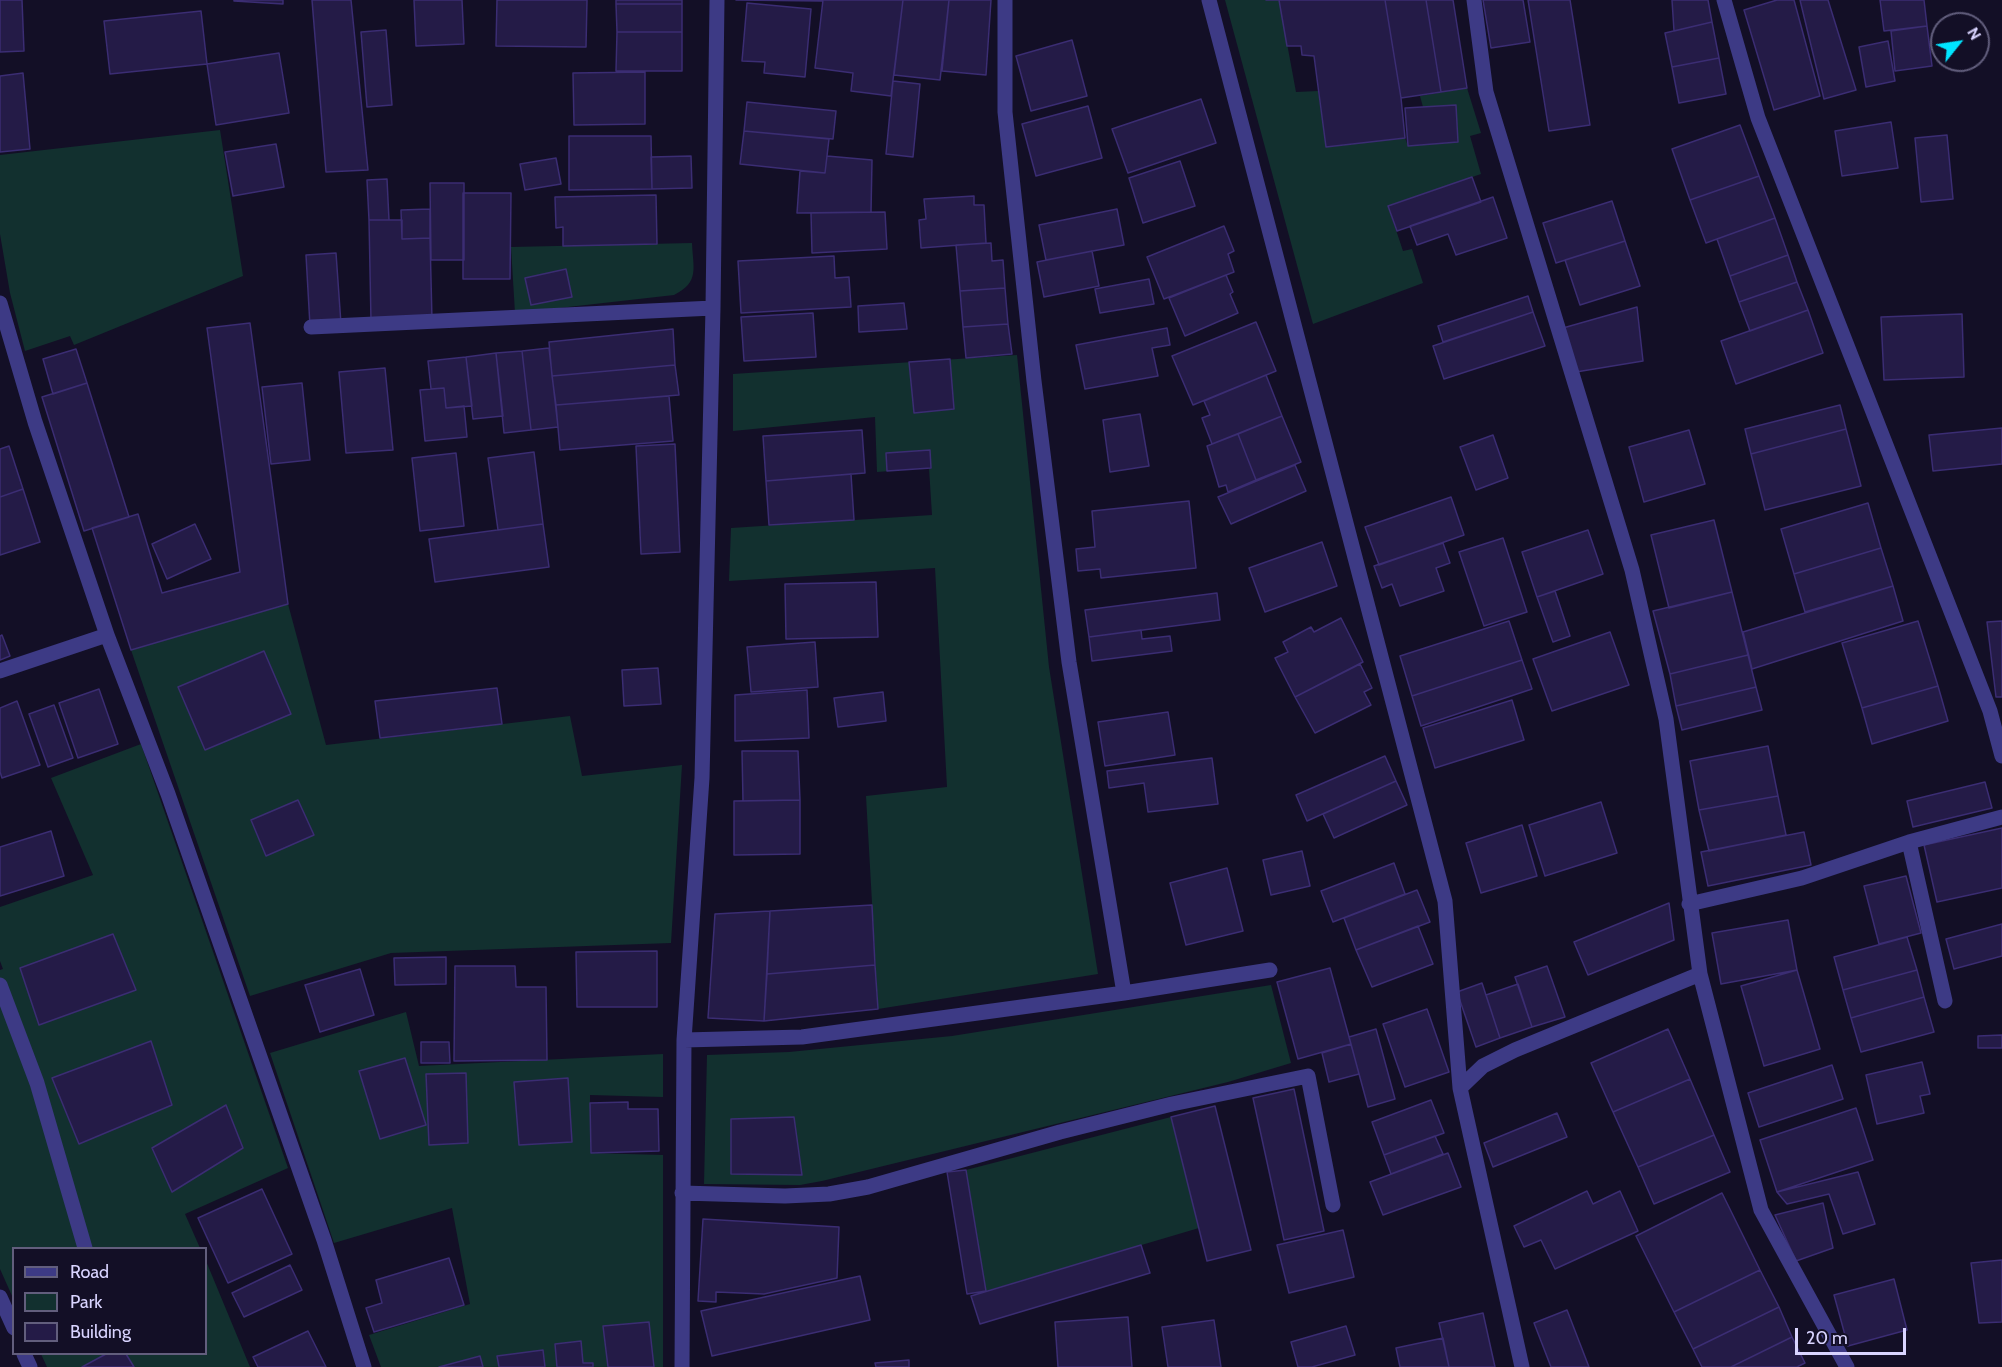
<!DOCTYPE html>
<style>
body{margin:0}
#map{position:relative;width:2002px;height:1367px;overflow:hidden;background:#130f26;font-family:Cabin,sans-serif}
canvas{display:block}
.legend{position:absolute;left:12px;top:1247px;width:195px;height:108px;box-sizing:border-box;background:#130f26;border:2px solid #625e7d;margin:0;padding:8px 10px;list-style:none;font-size:18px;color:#d9d4ff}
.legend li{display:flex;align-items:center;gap:12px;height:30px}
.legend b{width:30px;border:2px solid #625e7d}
.north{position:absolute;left:1930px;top:12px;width:60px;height:60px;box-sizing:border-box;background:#130f26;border:2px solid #625e7d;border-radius:50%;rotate:60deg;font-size:16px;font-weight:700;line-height:24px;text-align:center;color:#d9d4ff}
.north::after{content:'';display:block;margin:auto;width:21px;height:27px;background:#00e5ff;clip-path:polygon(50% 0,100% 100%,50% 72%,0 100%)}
.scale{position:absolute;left:1795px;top:1328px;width:111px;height:27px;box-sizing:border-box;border:3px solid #d9d4ff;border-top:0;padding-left:8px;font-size:18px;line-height:21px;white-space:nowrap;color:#d9d4ff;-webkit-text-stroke:4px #130f26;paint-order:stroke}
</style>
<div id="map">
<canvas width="2002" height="1367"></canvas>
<ul class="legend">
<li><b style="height:8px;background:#3d3a85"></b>Road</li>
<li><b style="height:16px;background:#12302f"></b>Park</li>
<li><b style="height:16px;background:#241b47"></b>Building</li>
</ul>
<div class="north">N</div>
<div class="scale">20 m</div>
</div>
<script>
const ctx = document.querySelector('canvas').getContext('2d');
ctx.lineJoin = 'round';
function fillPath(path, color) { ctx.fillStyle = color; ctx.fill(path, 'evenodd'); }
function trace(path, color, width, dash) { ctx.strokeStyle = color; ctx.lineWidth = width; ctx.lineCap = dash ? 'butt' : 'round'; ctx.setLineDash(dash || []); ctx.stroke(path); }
fillPath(new Path2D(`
 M1225 0H1279L1296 92 1318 91 1327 147 1405 138 1408 146 1458 142 1456 105 1423 107 1420 96 1467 88 1481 133 1470 136 1481 174 1388 206 1403 251 1412 249 1423 283 1313 324Z
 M220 130 243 276 74 345 70 336 25 351 10 293 0 234V155Z
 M692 243C693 268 700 282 674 295L515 313 511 247Z
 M1017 355 1049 667 1098 974 878 1009 866 796 947 787 935 568 729 581 731 528 932 515 929 468 877 472 875 417 733 431V374Z
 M288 604 326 745 570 716 582 776 682 765 671 943 391 953 250 996 131 650Z
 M141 744 288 1168 185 1214 200 1248H14L13 1298 0 1269V970L3 969 0 961V907L93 875 51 778Z
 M1271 985 1291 1063 1228 1082 822 1181 800 1185 704 1184 707 1055 789 1052 952 1036Z
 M406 1012 419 1066 663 1054V1097L590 1095V1103L591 1153 663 1155V1367H381L369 1335 470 1304 452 1208 334 1243 270 1053Z
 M1171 1117 1199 1228 986 1291 966 1170Z
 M206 1261 250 1367H47L41 1354H206Z`), '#12302f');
const building = new Path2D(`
 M0 0H22L24 51 0 52Z
 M234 0H283V4L234 1Z
 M312 0H351L368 170 326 172Z
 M414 0H462L464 44 416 46Z
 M497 0H587L586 47 496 46Z
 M616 0H682V4H616Z
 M736 0H823L822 1Z
 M823 0H903L891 96 851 91 853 73 815 68Z
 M903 0H949L940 80 894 75Z
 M949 0H991L986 75 942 71Z
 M1266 0H1385L1401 98 1405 138 1326 147 1314 56 1302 55 1301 46H1287L1279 0Z
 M1385 0H1426L1441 92 1401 98Z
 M1426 0H1453L1467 88 1441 92Z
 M1483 0H1523L1530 42 1491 48Z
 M1528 0H1570L1590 125 1549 131Z
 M1672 0H1708L1712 22 1674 31Z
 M1777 0H1794L1820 96 1774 110 1744 10Z
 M1800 0H1828L1856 90 1824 99Z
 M1880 0H1924L1927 26 1884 31Z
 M747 3 811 9 805 77 764 73 765 62 742 61Z
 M616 4H682V32H617Z
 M201 11 207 64 110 74 104 21Z
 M1712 22 1719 58 1672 67 1665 33Z
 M1927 26 1932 66 1895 71 1891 31Z
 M386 30 392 105 367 107 361 32Z
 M617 32H682V71H616Z
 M1072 40 1087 96 1031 111 1016 56Z
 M1888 41 1895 81 1866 87 1859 47Z
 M279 53 289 113 216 125 207 64Z
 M1719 58 1726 94 1679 103 1672 67Z
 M645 72V124L574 125 573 73Z
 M23 73 30 149 0 152V76Z
 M893 81 920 84 913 157 886 154Z
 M1201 99 1216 143 1128 173 1112 129Z
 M747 102 836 111 833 139 744 131Z
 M1456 105 1458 142 1408 146 1405 108Z
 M1088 106 1102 158 1036 176 1022 124Z
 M1891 122 1898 168 1842 176 1835 131Z
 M1740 125 1759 176 1690 200 1672 149Z
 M744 131 829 139 825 173 740 164Z
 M1947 135 1953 199 1921 202 1915 138Z
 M569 136H651L652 189 569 190Z
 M276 144 284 187 233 196 225 152Z
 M691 156 692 188 652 189 651 157Z
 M827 156 872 160 871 212 797 213 800 171 825 173Z
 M556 158 561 184 525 190 520 164Z
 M1180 161 1195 206 1143 223 1129 178Z
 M1759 176 1775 218 1706 243 1690 200Z
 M1472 177 1481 202 1397 231 1388 206Z
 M387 179 389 220H369L367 180Z
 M430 183H464V260H431Z
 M463 193H511L510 279H463Z
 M656 195 657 244 563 246V227L556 228 555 197Z
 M974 196V205H984L986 243 921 248 919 220 926 219 924 199Z
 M1493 197 1507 238 1456 255 1448 234 1417 245 1410 226Z
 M1612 201 1625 241 1556 263 1543 223Z
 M430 209V238L402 239 401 210Z
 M1117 209 1124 245 1046 260 1039 225Z
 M885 212 887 249 812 253 811 213Z
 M1775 218 1788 255 1730 276 1717 239Z
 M369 220H402V239L430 238 432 320 371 321Z
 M1224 226 1234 251 1228 254 1234 272 1164 299 1147 257Z
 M1625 241 1640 286 1580 305 1565 260Z
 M991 243 992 261 1003 260 1005 288 960 291 956 245Z
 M1092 251 1099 286 1044 297 1037 262Z
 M336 253 341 324 310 326 306 255Z
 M1788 255 1797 282 1739 302 1730 276Z
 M834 256 835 278 849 277 851 307 741 313 738 261Z
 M566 269 572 297 531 305 525 278Z
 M1226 275 1233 292 1230 294 1238 313 1185 336 1169 298Z
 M1149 279 1154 304 1100 313 1095 289Z
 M1797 282 1808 310 1750 331 1739 302Z
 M1005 288 1008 324 963 327 960 291Z
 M1528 296 1533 312 1443 342 1438 326Z
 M904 303 907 329 859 332 858 306Z
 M1637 307 1643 361 1576 372 1563 328Z
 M1808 310 1823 353 1736 384 1721 341Z
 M1533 312 1545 346 1444 379 1433 346Z
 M813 313 816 357 744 361 741 317Z
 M1962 314 1964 377 1884 380 1881 317Z
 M1256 322 1276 371 1193 405 1172 356Z
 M250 323 288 604 131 650 92 528 138 514 162 593 240 572 207 328Z
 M1008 324 1012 354 966 358 963 327Z
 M1167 328 1170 345 1152 348 1158 376 1085 389 1076 345Z
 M673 329 675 365 552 376 549 342Z
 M549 348 558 427 531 430 522 351Z
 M76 349 87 383 53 394 43 359Z
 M522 351 531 430 504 433 496 353Z
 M496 353 503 416 473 419 466 357Z
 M466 357 472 406 446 408 444 388 431 389 428 361Z
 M950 359 954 409 914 413 909 362Z
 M675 365 679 395 556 405 552 376Z
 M385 368 393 450 346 453 339 372Z
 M1266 375 1282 416 1212 444 1202 418 1210 415 1204 401Z
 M87 383 129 517 84 531 42 397Z
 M302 383 310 460 271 464 262 387Z
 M444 388 446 408 464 406 467 437 425 441 420 390Z
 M669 396 673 441 560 450 556 405Z
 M1840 405 1846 429 1751 454 1745 429Z
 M1140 414 1149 466 1110 472 1103 420Z
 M1282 416 1301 462 1256 480 1238 434Z
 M2002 428V464L1933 471 1929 435Z
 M1846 429 1861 486 1765 510 1751 454Z
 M862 430 865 473 766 481 763 436Z
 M1689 430 1705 484 1644 502 1629 447Z
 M1238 434 1256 480 1228 492 1226 485 1219 487 1207 446Z
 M1493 435 1508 478 1476 490 1460 447Z
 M675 444 680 552 641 554 636 446Z
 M9 446 23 489 0 497V449Z
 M930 450 931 468 887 471 886 453Z
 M534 452 543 524 498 530 488 458Z
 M456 453 464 526 420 531 412 458Z
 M1295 465 1306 491 1231 524 1218 497Z
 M851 474 854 520 769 525 766 481Z
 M23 489 40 542 0 555V497Z
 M1451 497 1464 535 1379 565 1365 527Z
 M1189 501 1196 568 1101 578 1100 569 1078 571 1076 549 1095 547 1092 511Z
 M1868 503 1881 548 1794 574 1781 529Z
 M1714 520 1732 592 1669 608 1651 535Z
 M195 524 211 559 167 579 152 544Z
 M543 524 549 567 435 582 429 539Z
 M1588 530 1603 574 1537 597 1522 552Z
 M1503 538 1527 612 1484 626 1459 552Z
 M1322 542 1337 586 1265 612 1249 568Z
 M1443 543 1450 563 1436 568 1444 591 1400 606 1392 584 1382 588 1374 566Z
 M1881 548 1893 586 1805 612 1794 574Z
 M876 582 878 637 786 639 785 584Z
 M1893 586 1903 621 1752 669 1743 632Z
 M1555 591 1570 636 1553 642 1537 597Z
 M1732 592 1748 655 1670 674 1653 611Z
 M1217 593 1220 620 1089 637 1085 610Z
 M1341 618 1363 662 1295 697 1275 658 1288 652 1283 642 1311 627 1314 632Z
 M1509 621 1522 660 1412 696 1400 656Z
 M1918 621 1938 686 1862 708 1842 643Z
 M2002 621V697H1996L1987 622Z
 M1141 630 1142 639 1170 636 1172 651 1092 661 1089 637Z
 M1610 632 1629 685 1552 711 1533 659Z
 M2 635 10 656 0 660V636Z
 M815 642 818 687 751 692 747 647Z
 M264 651 291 714 205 750 178 687Z
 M1748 655 1756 687 1676 706 1670 674Z
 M1522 660 1532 689 1421 726 1412 696Z
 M1360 664 1372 688 1364 692 1371 705 1315 733 1295 697Z
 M658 668 661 704 624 706 622 670Z
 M1938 686 1948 721 1872 744 1862 708Z
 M1756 687 1762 710 1682 730 1676 706Z
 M497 688 502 724 380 738 375 701Z
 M99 689 118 744 78 758 59 703Z
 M807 690 809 738 735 741V695Z
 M883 692 886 721 838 727 834 698Z
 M1512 700 1524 740 1435 768 1423 728Z
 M17 701 40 765 2 778 0 772V708Z
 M54 705 73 758 48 767 29 714Z
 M1168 712 1175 755 1105 766 1098 722Z
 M1768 746 1778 796 1699 810 1690 761Z
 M742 751H798L800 800 743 801Z
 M1385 756 1396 781 1307 821 1296 795Z
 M1212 758 1218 804 1148 812 1144 783 1109 788 1107 771Z
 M1396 781 1407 805 1334 838 1323 814Z
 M1985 782 1992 808 1913 827 1907 801Z
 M1778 796 1786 835 1709 851 1699 810Z
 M298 800 314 835 266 856 251 820Z
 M800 800V854L734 855V801Z
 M1601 802 1617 853 1545 876 1529 825Z
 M1522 825 1537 876 1481 893 1466 843Z
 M2002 828V888L1937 902 1924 845Z
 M51 831 64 876 0 896V847Z
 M1804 832 1811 865 1708 886 1701 852Z
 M1302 851 1310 886 1271 895 1263 860Z
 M1394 863 1405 894 1333 922 1321 891Z
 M1227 868 1243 931 1186 945 1170 883Z
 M1906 876 1921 933 1879 944 1864 886Z
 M1417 890 1430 922 1356 950 1344 918Z
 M1669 903 1674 940 1588 975 1574 942Z
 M872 905 875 965 767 974 770 911Z
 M770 911 764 1021 708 1018 715 914Z
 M1788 920 1797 970 1721 984 1712 933Z
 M2002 924V956L1954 969 1946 939Z
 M1418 926 1433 964 1372 987 1356 950Z
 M113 934 136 990 39 1025 20 968Z
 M1907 937 1917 970 1843 990 1834 957Z
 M657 951V1007H577L576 952Z
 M446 957V984L395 985 394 958Z
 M875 965 878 1009 764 1021 767 974Z
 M455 966H515L516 987H546L547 1060 454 1061Z
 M1547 966 1565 1017 1532 1027 1515 977Z
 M1330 968 1351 1044 1298 1059 1277 982Z
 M360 969 374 1015 320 1032 305 985Z
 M1797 970 1820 1049 1764 1066 1741 986Z
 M1917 970 1924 997 1851 1018 1843 990Z
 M1482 983 1500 1038 1476 1047 1457 992Z
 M1518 984 1532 1027 1500 1038 1486 995Z
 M1924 997 1934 1032 1861 1052 1851 1018Z
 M1427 1009 1449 1072 1405 1087 1383 1024Z
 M1376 1029 1395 1099 1368 1107 1349 1037Z
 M1668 1029 1690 1079 1613 1112 1591 1063Z
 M2002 1035V1048H1978V1036Z
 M151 1041 172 1105 79 1144 52 1078Z
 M421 1042H449L450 1063H421Z
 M1351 1044 1359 1074 1329 1082 1322 1053Z
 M405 1058 426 1125 380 1139 359 1071Z
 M1922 1062 1930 1094 1920 1096 1924 1113 1877 1124 1866 1075Z
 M1832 1065 1843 1099 1759 1127 1748 1093Z
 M466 1073 468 1143 429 1145 426 1074Z
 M568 1078 572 1142 519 1145 514 1082Z
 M1690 1079 1714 1135 1638 1167 1613 1112Z
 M1294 1089 1324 1231 1284 1240 1253 1098Z
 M1431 1100 1444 1133 1384 1155 1372 1122Z
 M628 1102V1109H658L659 1151 591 1153 590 1103Z
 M226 1105 243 1148 172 1192 152 1148Z
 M1215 1106 1251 1250 1207 1261 1171 1117Z
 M1856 1108 1873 1160 1777 1192 1760 1140Z
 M1557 1113 1567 1137 1493 1167 1484 1143Z
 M794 1117 802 1175 731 1174V1119Z
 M1714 1135 1730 1172 1654 1204 1638 1167Z
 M1435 1136 1443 1154 1391 1174 1384 1155Z
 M1448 1153 1461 1187 1383 1215 1370 1182Z
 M966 1170 986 1291 967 1294 947 1172Z
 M1858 1172 1875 1224 1843 1234 1829 1194 1787 1204 1777 1192Z
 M262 1189 292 1254 228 1283 198 1218Z
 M1587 1191 1593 1204 1620 1191 1638 1231 1555 1269 1541 1240 1524 1247 1514 1226Z
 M1722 1193 1760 1270 1674 1312 1636 1236Z
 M1823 1203 1833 1248 1796 1261 1775 1215Z
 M703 1219 839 1227 837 1278 764 1294 716 1292V1302L698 1301Z
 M1343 1230 1354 1277 1289 1293 1277 1245Z
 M1141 1245 1150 1273 980 1324 971 1296Z
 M449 1258 464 1305 374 1332 366 1308 382 1303 376 1280Z
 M2002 1260V1322L1979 1323 1971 1263Z
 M290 1265 302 1290 244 1317 232 1293Z
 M1760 1270 1779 1307 1693 1349 1674 1312Z
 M860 1276 870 1320 712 1356 701 1311Z
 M1894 1279 1907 1330 1848 1346 1834 1295Z
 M1779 1307 1792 1337 1731 1367H1702L1693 1349Z
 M1567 1310 1589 1367H1551L1534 1323Z
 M1483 1313 1495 1367H1449L1439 1323Z
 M1128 1317 1132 1367H1058L1055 1322Z
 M1214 1320 1221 1367H1168L1162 1327Z
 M649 1322 654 1367H608L603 1326Z
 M1346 1326 1355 1355 1312 1367H1298L1291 1342Z
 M308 1331 326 1367H258L253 1357Z
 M1792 1337 1805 1363 1797 1367H1731Z
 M1443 1338 1449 1367H1400L1396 1348Z
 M581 1341 583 1363H593V1367H557L555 1344Z
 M543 1350 545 1367H499L497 1356Z
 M106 1354H126L134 1367H82Z
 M480 1356 483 1367H439Z
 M909 1360V1367H876L875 1363Z`);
fillPath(building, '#241b47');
trace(building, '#3b2d73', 1.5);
trace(new Path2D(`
 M1209 0 1445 901 1460 1088 1522 1367
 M1474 0 1486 92 1632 570 1666 719 1700 974 1761 1210 1847 1367
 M1724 0 1758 118 1990 711 2002 756
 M0 303 35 422 107 635 168 794 324 1240 364 1367
 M311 327 713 308
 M0 671 107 635
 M1909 842 2002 817
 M1689 904 1802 878 1909 842 1945 1001
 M0 985 37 1083 85 1248
 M1124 993 1270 970
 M684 1040 802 1037 1124 993 1069 662 1034 381 1005 112V0
 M1460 1088 1483 1066 1515 1050 1700 974
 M682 1193 785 1196 829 1194 868 1187 1060 1132 1172 1104 1308 1076 1333 1205
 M0 1297 14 1328
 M24 1354 30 1367
 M682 1367 684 1040 702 778 713 308 717 0`), '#3d3a85', 15);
</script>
